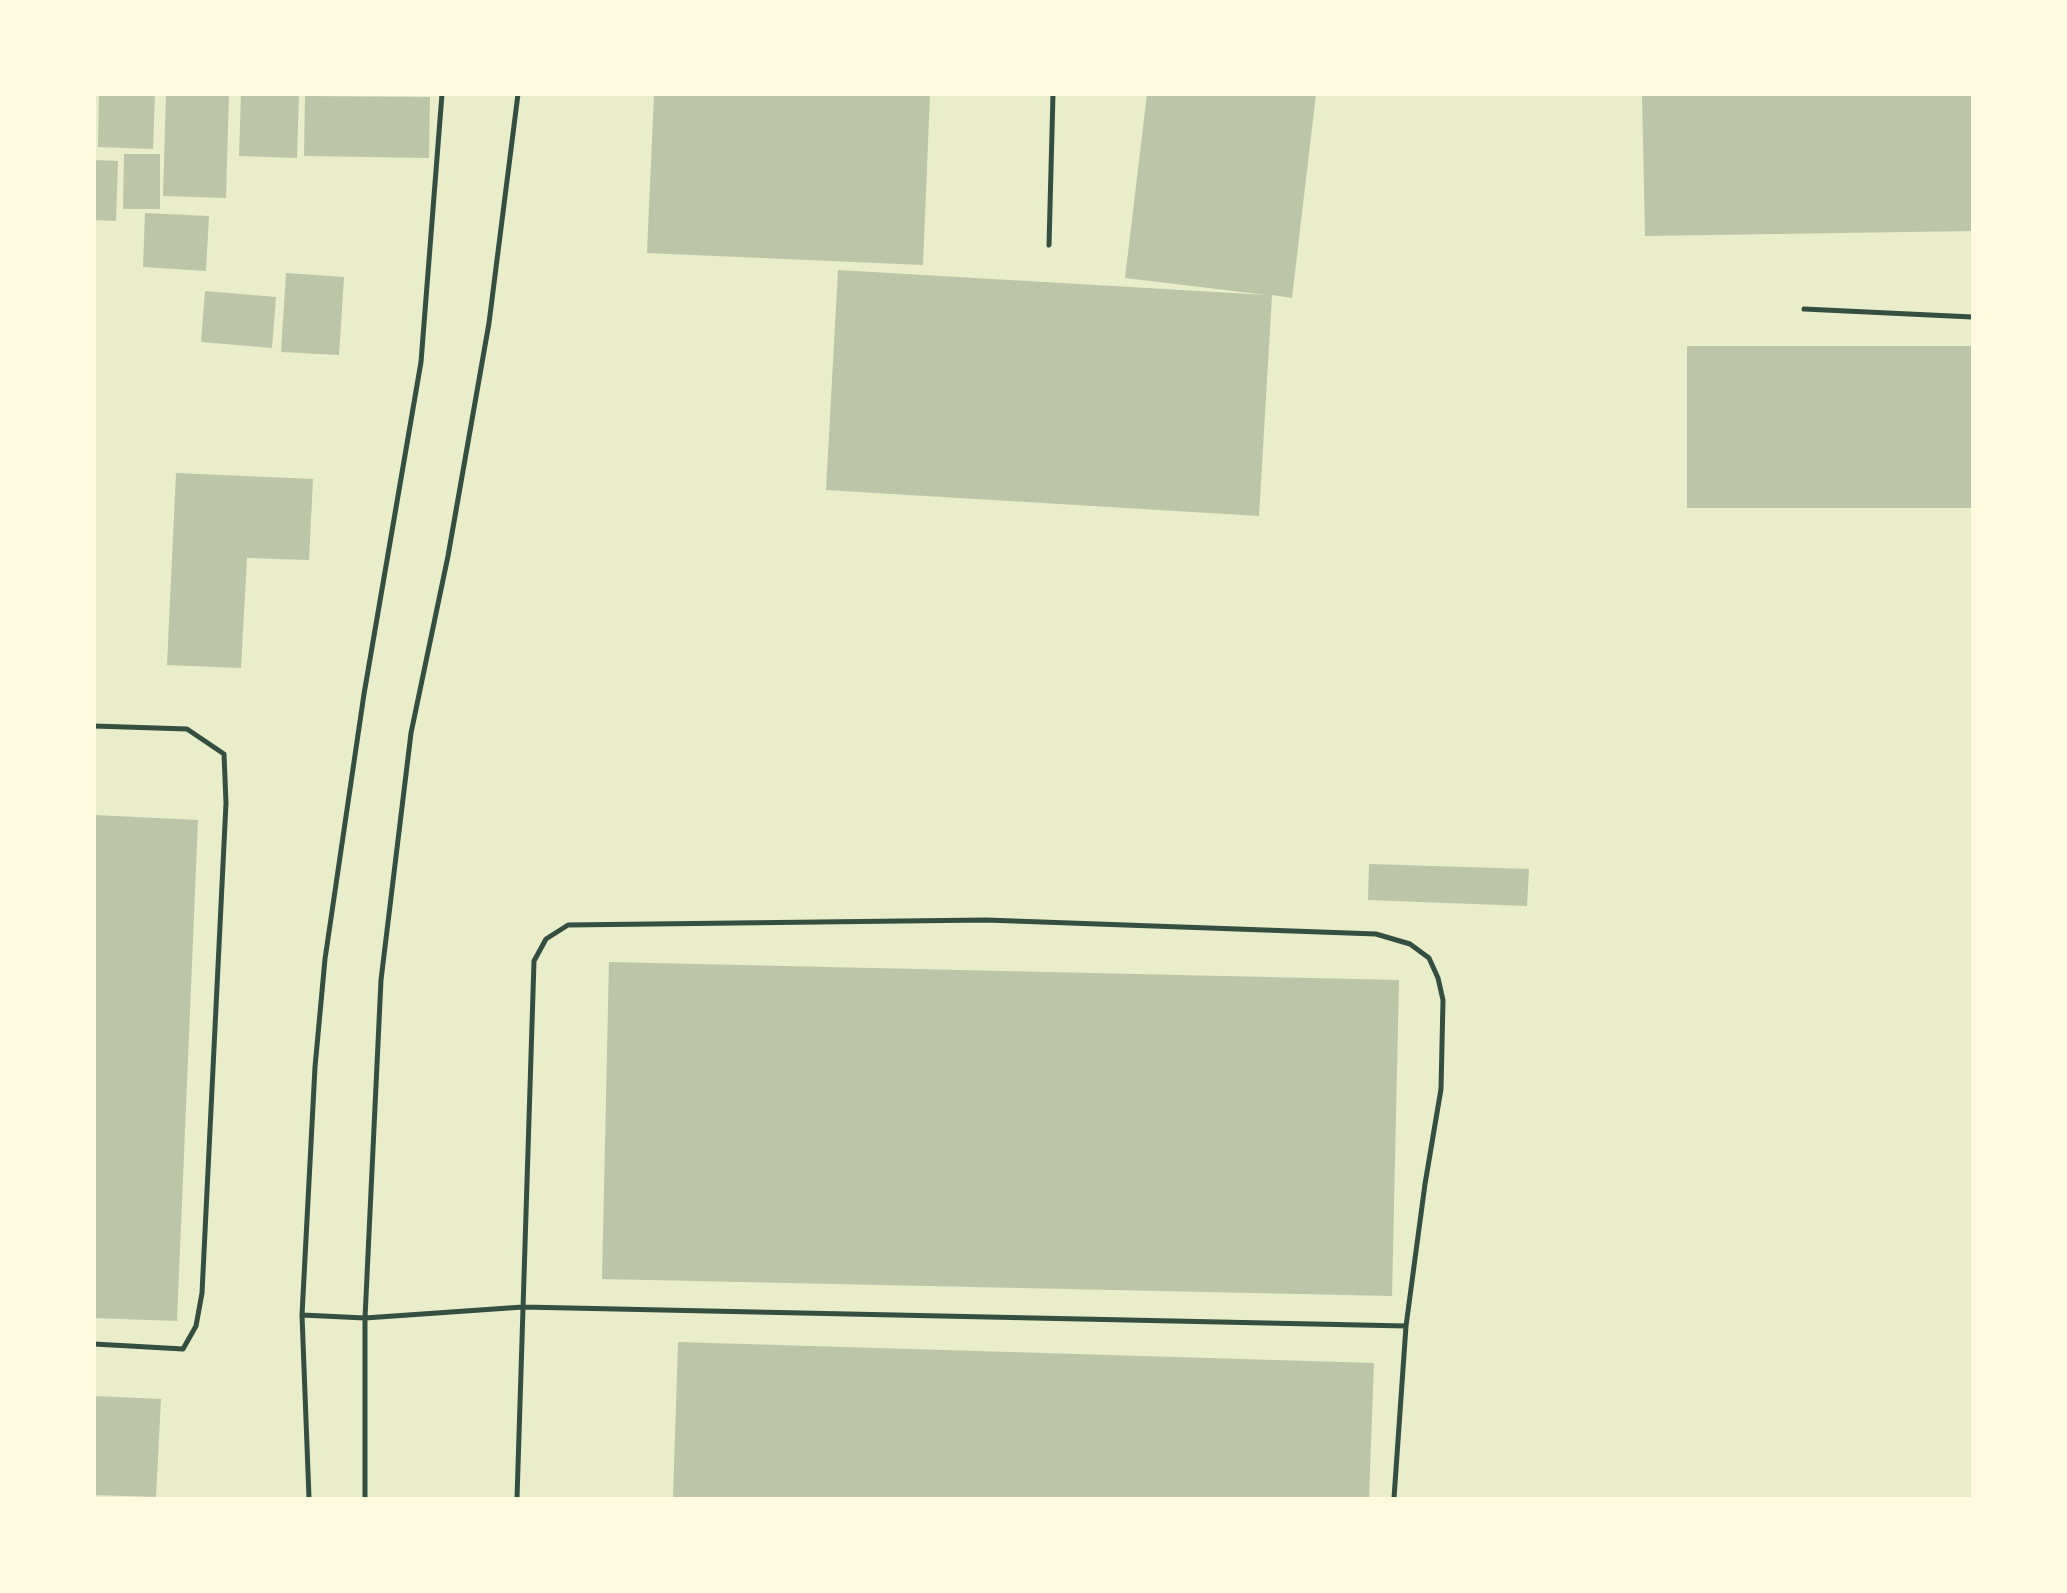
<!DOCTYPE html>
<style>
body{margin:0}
#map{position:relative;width:2067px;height:1593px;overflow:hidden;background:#e9edc9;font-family:Jost,sans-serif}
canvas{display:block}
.frame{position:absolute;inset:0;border:96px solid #fefae0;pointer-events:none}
</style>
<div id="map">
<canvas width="2067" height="1593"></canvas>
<div class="frame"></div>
</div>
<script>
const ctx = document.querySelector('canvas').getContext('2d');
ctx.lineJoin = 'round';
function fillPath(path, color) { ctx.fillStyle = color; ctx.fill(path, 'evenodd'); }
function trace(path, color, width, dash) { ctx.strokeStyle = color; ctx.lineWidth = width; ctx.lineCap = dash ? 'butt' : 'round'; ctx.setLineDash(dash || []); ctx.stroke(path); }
fillPath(new Path2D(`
 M99 94H155L153 149 98 147Z
 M166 94H229L226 198 163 196Z
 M241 94H299L297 158 239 156Z
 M654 94H930L923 265 647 253Z
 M1147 94H1316L1292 298 1272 295 1259 516 826 490 838 270 1267 295 1125 278Z
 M1642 94H1972V231L1645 236Z
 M305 96 430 97 429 158 304 156Z
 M124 154H160V209H123Z
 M94 160 118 161 116 221 94 220Z
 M145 213 209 216 206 271 143 267Z
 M286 273 344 277 339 355 281 352Z
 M205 291 276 297 272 348 201 342Z
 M1687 346H1972V508H1687Z
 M176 473 313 479 309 560 247 558 241 668 167 665Z
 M94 815 198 820 177 1321 94 1318Z
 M1369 864 1529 869 1527 906 1368 900Z
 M609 962 1399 980 1392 1296 602 1279Z
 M678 1342 1374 1363 1369 1498H673Z
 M94 1396 161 1399 156 1497 94 1495Z`), '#bcc5a7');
trace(new Path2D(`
 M1049 245 1053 94
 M1804 309 1972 317
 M94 726 187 729 224 754 226 803 202 1293 196 1326 183 1349 94 1344
 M302 1315 365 1318 523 1307 1406 1326
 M309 1498 302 1315 315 1067 325 959 364 694 421 362 442 94
 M365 1498V1318L381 980 411 733 448 556 489 323 518 94
 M517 1498 534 961 546 939 568 925 986 920 1376 934 1410 944 1429 958 1438 978 1443 1000 1441 1089 1425 1184 1406 1326 1394 1498`), '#344e41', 5);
</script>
